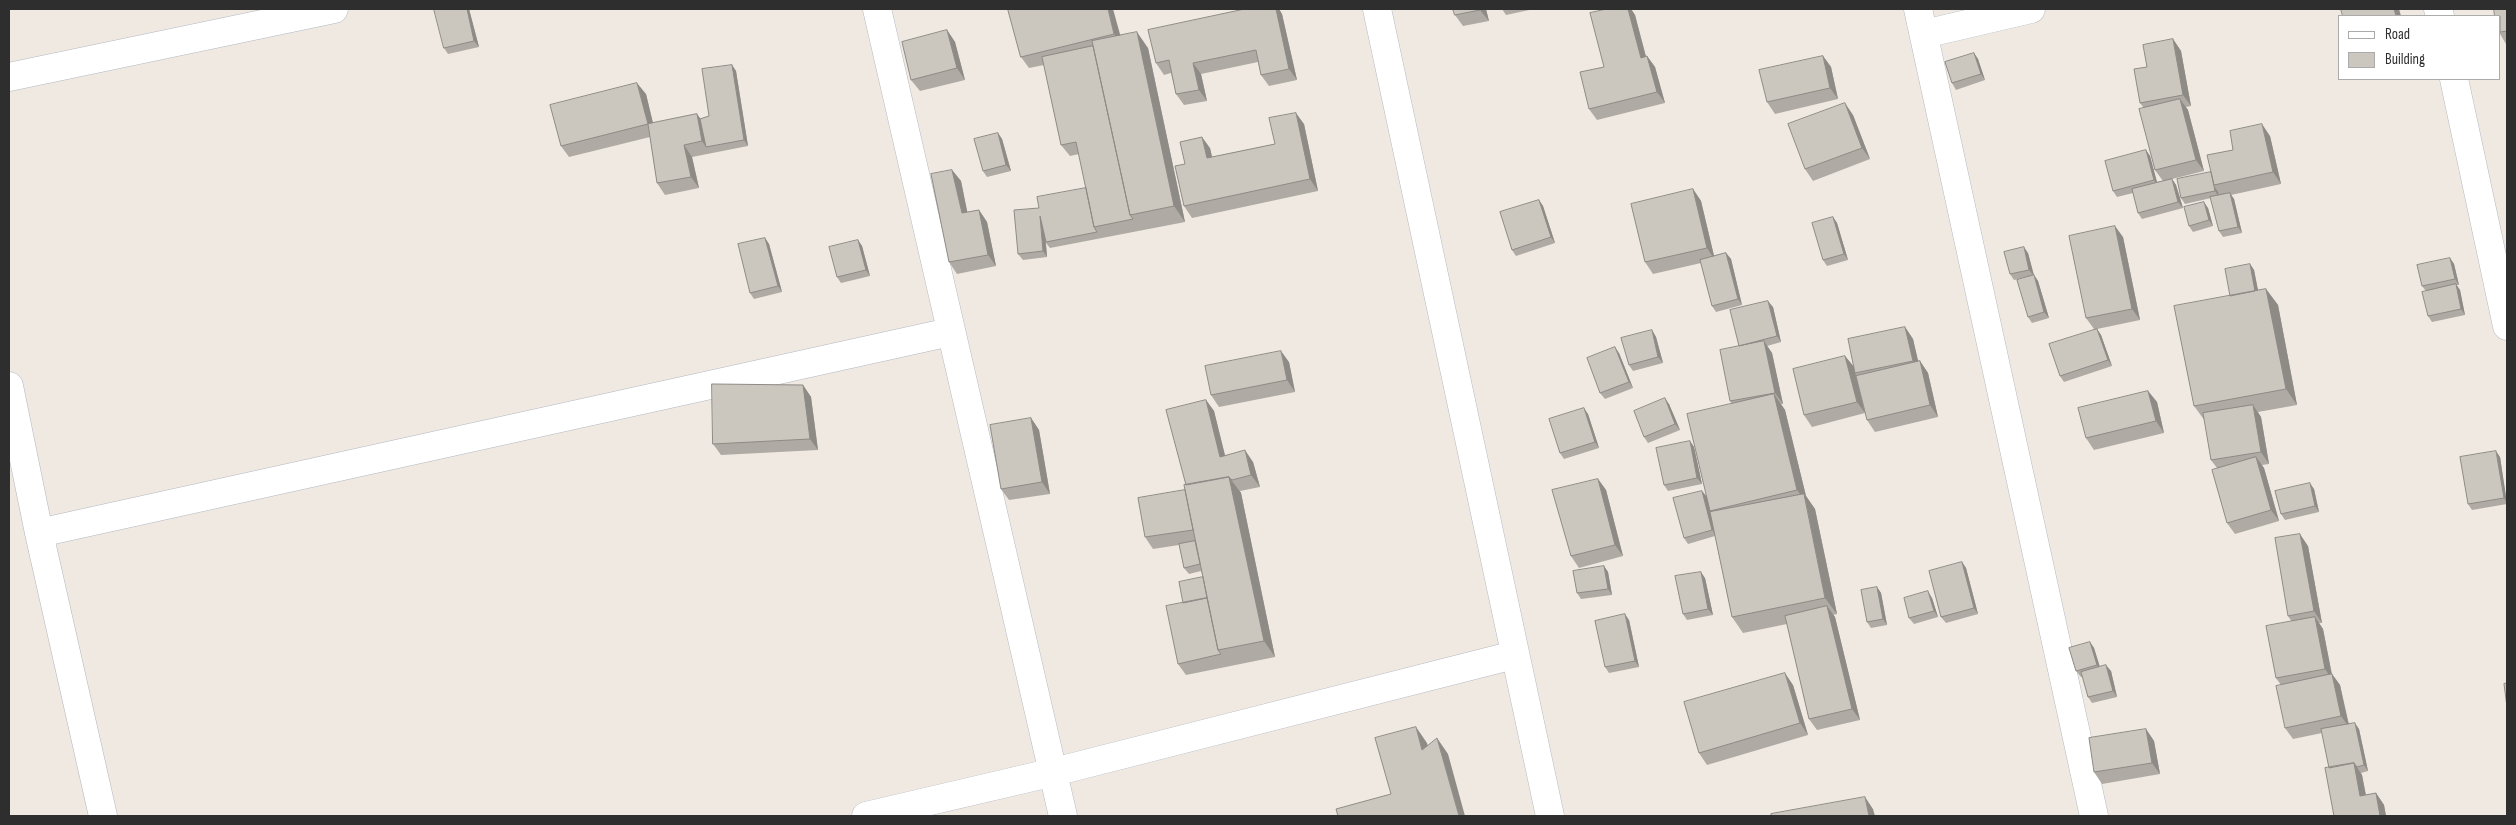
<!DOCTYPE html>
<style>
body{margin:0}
#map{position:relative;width:2516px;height:825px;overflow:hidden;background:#efe9e1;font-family:"Sofia Sans Condensed",sans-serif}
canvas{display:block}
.frame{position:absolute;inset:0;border:10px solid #2e2e2e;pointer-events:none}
.legend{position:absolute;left:2338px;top:15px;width:162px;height:65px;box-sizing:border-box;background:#fff;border:1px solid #ababab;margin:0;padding:6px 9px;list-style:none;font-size:15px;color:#2e2e2e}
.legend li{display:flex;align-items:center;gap:10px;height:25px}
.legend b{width:25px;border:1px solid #ababab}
</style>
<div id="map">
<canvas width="2516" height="825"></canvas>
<div class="frame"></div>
<ul class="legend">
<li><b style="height:6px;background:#fff"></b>Road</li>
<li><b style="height:14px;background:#cbc7bf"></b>Building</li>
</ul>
</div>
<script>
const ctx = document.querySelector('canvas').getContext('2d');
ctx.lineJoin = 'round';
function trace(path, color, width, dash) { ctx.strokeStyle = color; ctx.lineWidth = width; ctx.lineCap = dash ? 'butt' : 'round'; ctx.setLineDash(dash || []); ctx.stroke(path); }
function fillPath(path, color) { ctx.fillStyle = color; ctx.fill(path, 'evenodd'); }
const minor = new Path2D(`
 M877 9 1063 816
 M1377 9 1550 816
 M1918 9 2094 816
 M2438 9 2440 16
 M1924 34 2031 9
 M9 77 334 9
 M2454 79 2507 326
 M9 386 39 533 103 816
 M39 533 950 332
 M866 816 1054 772 1514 655`);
trace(minor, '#b4b7c1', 29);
trace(minor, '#fff', 28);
fillPath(new Path2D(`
 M469 9 479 47 448 54 444 48Z
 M1008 9 1120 35 1148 48 1185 222 1050 248 1046 243 1047 257 1023 260 1018 254 1039 208 1086 188 1079 154 1070 156 1061 145 1044 65 1029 68 1021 57Z
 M1245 9H1279L1282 14 1297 80 1269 86 1261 75 1258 62 1201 74 1207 101 1184 105 1176 94 1171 73 1164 75 1156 63Z
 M1453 9H1486L1489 21 1463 26 1455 15Z
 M1502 9H1534L1506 15Z
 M1607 9H1631L1635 15 1646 56H1647L1655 67 1665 103 1597 120 1589 109 1604 67Z
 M2507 9V44H2506L2500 34V16Z
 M947 30 955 42 965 80 920 91 911 80Z
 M2173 39 2181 51 2191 106 2186 107 2188 110 2204 171 2172 179 2176 185 2183 208 2142 219 2138 213 2133 193 2117 197 2113 191 2146 150 2150 156 2157 182 2163 181 2155 170 2144 108 2140 103 2147 67Z
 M1974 53 1978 59 1985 80 1956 90 1952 83Z
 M1823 56 1831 67 1838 99 1775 114 1767 102Z
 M732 65 736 71 748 146 692 157 699 188 665 195 657 183 650 137 569 157 561 146 646 94 653 123 697 114 700 119 709 116Z
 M1853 115 1870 159 1813 181 1805 169Z
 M1304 124 1318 191 1192 218 1184 206 1185 164 1210 148 1212 157 1275 144Z
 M998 133 1002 139 1011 171 987 177 983 171Z
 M2270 136 2281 184 2231 195 2234 199 2242 233 2223 237 2219 231 2211 198 2185 204 2181 198 2211 172 2233 150Z
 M952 170 961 181 967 212 979 210 987 222 996 266 957 274 949 262Z
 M1693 189 1701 201 1714 256 1726 253 1731 259 1742 305 1716 312 1712 306 1701 263 1653 274 1645 262Z
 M1539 200 1543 206 1555 243 1516 256 1512 250Z
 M2208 208 2213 226 2193 232 2189 226Z
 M1833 217 1837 223 1848 260 1827 266 1823 260Z
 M2123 237 2140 320 2097 329 2101 335 2112 366 2064 382 2060 376 2094 329 2086 318Z
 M765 238 769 244 782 292 754 299 750 293Z
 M858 240 862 246 870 276 841 283 837 277Z
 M2028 253 2034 275 2038 281 2049 318 2032 323 2028 317 2027 277 2014 280 2010 274Z
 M2450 258 2454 264 2459 285H2456L2460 290 2465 315 2432 322 2428 316 2426 291 2422 286Z
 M2250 264 2254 270 2258 291 2266 289 2278 305 2297 405 2258 412 2261 417 2269 464 2262 465 2264 468 2279 521 2235 534 2227 523 2217 468 2211 460 2205 421 2194 406 2230 296Z
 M1773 307 1781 342 1767 346 1772 353 1783 404H1781L1785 410 1806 496 1815 509 1837 614 1833 615 1835 617 1860 720 1817 730 1809 719 1787 624 1743 633 1732 617 1715 536 1688 544 1684 538 1702 491 1707 497 1710 513 1711 512 1710 511 1732 404 1730 401 1739 346Z
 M1905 327 1913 339 1918 362 1920 361 1928 373 1938 417 1875 432 1867 420 1857 376 1855 373Z
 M1652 330 1656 337 1663 363 1633 371 1629 365Z
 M1619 353 1633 388 1605 399 1600 393Z
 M1845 356 1854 367 1865 413 1812 427 1804 415Z
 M1289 362 1295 392 1219 407 1211 395Z
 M803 385 811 397 818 450 721 455 713 444Z
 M2148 391 2157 402 2164 433 2094 450 2086 438Z
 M1206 400 1214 411 1225 455 1253 462 1260 487 1240 491 1241 493 1275 657 1186 675 1178 664 1183 603 1203 577 1201 571 1189 574 1184 568 1179 545 1153 549 1145 537 1185 490Z
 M1669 404 1680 430 1648 443 1644 437Z
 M1588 414 1599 448 1564 459 1560 453Z
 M1031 418 1039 430 1050 494 1009 500 1001 489Z
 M1690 441 1694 447 1702 484 1668 491 1664 485Z
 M2500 457 2507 504 2472 510 2468 504Z
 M1598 479 1606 490 1623 556 1579 568 1571 556Z
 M2314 489 2319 512 2285 520 2281 514Z
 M2308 546 2322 623H2319L2323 629 2332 674 2340 685 2349 724 2359 729 2368 771 2361 773 2362 775 2366 795 2376 793 2384 805 2386 816H2334L2329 768 2322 733 2293 739 2285 728 2281 685 2276 678 2292 622 2288 616Z
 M1962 562 1966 568 1978 614 1946 623 1941 617Z
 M1604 566 1608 572 1612 595 1581 599 1577 593Z
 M1705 578 1713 615 1687 620 1683 614Z
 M1877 587 1881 593 1887 625 1871 628 1867 622Z
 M1932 598 1938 617 1914 624 1909 618Z
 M1629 620 1639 667 1609 673 1605 667Z
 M2090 642 2094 648 2100 667 2111 671 2117 697 2092 703 2088 697 2083 677H2081L2076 671Z
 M1793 685 1808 735 1707 765 1699 753Z
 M2146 729 2154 741 2160 774 2102 784 2094 772Z`), '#afaba4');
fillPath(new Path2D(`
 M467 9H469L479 47 474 41Z
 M1108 9H1113L1123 45 1114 34Z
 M1276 9H1279L1282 14 1297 80 1289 69Z
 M1480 9H1486L1489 21 1480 10Z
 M1628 9H1631L1635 15 1649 69 1641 58Z
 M2394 9H2399L2401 16H2396Z
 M947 30 955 42 965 80 957 68Z
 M1137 32 1148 48 1185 222 1174 206Z
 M2173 39 2181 51 2191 106 2183 95Z
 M1974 53 1978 59 1985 80 1981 74Z
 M1647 56 1655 67 1665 103 1657 92Z
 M1823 56 1831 67 1838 99 1830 88Z
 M1193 63 1201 74 1207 101 1199 90Z
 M732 65 736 71 748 146 744 140Z
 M637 83 646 94 656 136 648 124Z
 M2180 99 2188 110 2204 171 2196 160Z
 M1845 103 1853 115 1870 159 1862 148Z
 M1296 113 1304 124 1318 191 1310 179Z
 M697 114 705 125 706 147 702 141Z
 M2262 124 2270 136 2281 184 2273 172Z
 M998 133 1002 139 1011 171 1006 165Z
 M1202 137 1210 148 1215 170 1207 158Z
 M684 145 692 157 699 188 691 177Z
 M2146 150 2150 156 2158 186 2154 180Z
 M952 170 961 181 970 225 962 213Z
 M2172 179 2176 185 2183 208 2178 202Z
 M2214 186 2218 192 2219 197 2215 191Z
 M1693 189 1701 201 1715 260 1707 248Z
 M2230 193 2234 199 2242 233 2238 227Z
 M1539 200 1543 206 1555 243 1551 237Z
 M2204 202 2208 208 2213 226 2209 220Z
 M979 210 987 222 996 266 988 255Z
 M1040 216 1044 222 1047 257 1043 251Z
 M1833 217 1837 223 1848 260 1844 254Z
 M2115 226 2123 237 2140 320 2132 309Z
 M765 238 769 244 782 292 778 286Z
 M858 240 862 246 870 276 866 270Z
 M2024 247 2028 253 2034 276 2029 270Z
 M1726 253 1731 259 1742 305 1738 299Z
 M2450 258 2454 264 2459 285 2455 279Z
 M2250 264 2254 270 2260 300 2255 293Z
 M2034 275 2038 281 2049 318 2044 312Z
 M2456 284 2460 290 2465 315 2461 309Z
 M2266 289 2278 305 2297 405 2286 389Z
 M1768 301 1773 307 1781 342 1777 336Z
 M1905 327 1913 339 1921 373 1913 361Z
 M2097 329 2101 335 2112 366 2108 360Z
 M1652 330 1656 337 1663 363 1658 357Z
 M1764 341 1772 353 1783 404 1775 393Z
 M1615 347 1619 353 1633 388 1629 382Z
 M1281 351 1289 362 1295 392 1287 380Z
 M1845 356 1854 367 1865 413 1857 402Z
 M1920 361 1928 373 1938 417 1930 405Z
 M803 385 811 397 818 450 810 439Z
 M2148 391 2157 402 2164 433 2156 421Z
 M1774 394 1785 410 1806 496 1815 509 1837 614 1825 598 1806 502 1797 490Z
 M1665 398 1669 404 1680 430 1675 424Z
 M1206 400 1214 411 1228 468 1220 457Z
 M2253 405 2261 417 2269 464 2261 452Z
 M1584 408 1588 414 1599 448 1595 442Z
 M1031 418 1039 430 1050 494 1042 482Z
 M1690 441 1694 447 1702 484 1697 478Z
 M1245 450 1253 462 1260 487 1251 475Z
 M2496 451 2500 457 2507 503 2504 498Z
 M2256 457 2264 468 2279 521 2271 510Z
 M1229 477 1241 493 1275 657 1264 641Z
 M1598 479 1606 490 1623 556 1615 545Z
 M2310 483 2314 489 2319 512 2315 506Z
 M1702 491 1707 497 1717 536 1712 530Z
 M2300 534 2308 546 2322 623 2314 611Z
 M1962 562 1966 568 1978 614 1974 608Z
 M1604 566 1608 572 1612 595 1608 589Z
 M1701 572 1705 578 1713 615 1708 609Z
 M1877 587 1881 593 1887 625 1883 619Z
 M1928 591 1932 598 1938 617 1934 611Z
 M1827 606 1835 617 1860 720 1852 709Z
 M1625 614 1629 620 1639 667 1635 661Z
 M2315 617 2323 629 2333 681 2325 669Z
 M2090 642 2094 648 2101 671 2097 665Z
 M2106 665 2111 671 2117 697 2113 691Z
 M1785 673 1793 685 1808 735 1800 723Z
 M2332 674 2340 685 2349 727 2341 716Z
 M2355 723 2359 729 2368 771 2364 765Z
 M1416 727 1427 743 1433 765 1422 750Z
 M2146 729 2154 741 2160 774 2152 763Z
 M1437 738 1448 754 1465 816H1459Z
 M2354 763 2362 775 2368 807 2360 796Z
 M2376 793 2384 805 2386 816H2380Z
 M1865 797 1873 809 1875 816H1869Z`), '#8e8b86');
const building = new Path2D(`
 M434 9H467L474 41 444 48Z
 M1008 9H1108L1114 34 1021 57Z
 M1245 9H1276L1289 69 1261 75 1256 50 1193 63 1199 90 1176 94 1169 60 1156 63 1148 30Z
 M1453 9H1480V10L1455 15Z
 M1607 9H1628L1641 58 1647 56 1657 92 1589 109 1580 72 1604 67 1590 13Z
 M2341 9H2394L2396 16H2343Z
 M2494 9H2507V31L2500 32V16H2495Z
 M947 30 957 68 911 80 902 42Z
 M1137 32 1174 206 1130 215 1092 41Z
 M2173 39 2183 95 2140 103 2134 69 2147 67 2143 45Z
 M1093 46 1130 215 1133 219 1094 227 1076 142 1061 145 1042 57Z
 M1974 53 1981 74 1952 83 1945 62Z
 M1823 56 1830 88 1767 102 1759 70Z
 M732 65 744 140 706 147 700 119 709 116 702 69Z
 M637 83 648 124 561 146 550 105Z
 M2180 99 2196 160 2155 170 2139 109Z
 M1845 103 1862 148 1805 169 1788 124Z
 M1296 113 1310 179 1184 206 1175 166 1185 164 1180 142 1202 137 1207 158 1275 144 1269 118Z
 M697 114 702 141 684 145 691 177 657 183 648 124Z
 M2262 124 2273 172 2214 185 2207 155 2233 150 2230 131Z
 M998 133 1006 165 983 171 974 139Z
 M2146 150 2154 180 2113 191 2105 161Z
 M952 170 962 213 979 210 988 255 949 262 931 174Z
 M2211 172 2215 191 2181 198 2177 179Z
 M2172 179 2178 202 2138 213 2132 189Z
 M1086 188 1094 227 1097 232 1046 242 1040 216 1043 251 1018 254 1014 210 1039 208 1037 197Z
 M1693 189 1707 248 1645 262 1631 204Z
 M2230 193 2238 227 2219 231 2210 197Z
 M1539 200 1551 237 1512 250 1500 212Z
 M2204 202 2209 220 2189 226 2184 207Z
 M1833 217 1844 254 1823 260 1812 223Z
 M2115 226 2132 309 2086 318 2069 236Z
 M765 238 778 286 750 293 738 244Z
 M858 240 866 270 837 277 829 247Z
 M2024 247 2029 270 2010 274 2004 252Z
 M1726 253 1738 299 1712 306 1700 260Z
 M2450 258 2455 279 2422 286 2417 265Z
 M2250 264 2255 291 2230 296 2225 269Z
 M2034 275 2044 312 2028 317 2017 280Z
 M2456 284 2461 309 2428 316 2422 292Z
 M2266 289 2286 389 2194 406 2174 306Z
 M1768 301 1777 336 1739 346 1730 310Z
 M1905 327 1913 361 1855 373 1848 339Z
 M2097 329 2108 360 2060 376 2049 344Z
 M1652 330 1658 357 1629 365 1621 338Z
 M1764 341 1775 393 1730 401 1720 350Z
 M1615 347 1629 382 1600 393 1587 358Z
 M1281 351 1287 380 1211 395 1205 366Z
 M1845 356 1857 402 1804 415 1793 369Z
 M1920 361 1930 405 1867 420 1856 376Z
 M712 384 803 385 810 439 713 444Z
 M2148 391 2156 421 2086 438 2078 408Z
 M1774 394 1797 490 1710 511 1687 414Z
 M1665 398 1675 424 1644 437 1634 411Z
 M1206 400 1220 457 1245 450 1251 475 1232 480 1229 477 1186 485 1166 410Z
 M2253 405 2261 452 2211 460 2203 413Z
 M1584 408 1595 442 1560 453 1549 419Z
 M1031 418 1042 482 1001 489 990 425Z
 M1690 441 1697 478 1664 485 1656 448Z
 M2496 451 2504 498 2468 504 2460 457Z
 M2256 457 2271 510 2227 523 2212 470Z
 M1229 477 1264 641 1218 650 1184 485Z
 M1598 479 1615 545 1571 556 1552 490Z
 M2310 483 2315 506 2281 514 2275 491Z
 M1185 490 1193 530 1145 537 1138 498Z
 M1702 491 1712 530 1684 538 1673 498Z
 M1804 494 1825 598 1732 617 1710 512Z
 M2300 534 2314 611 2288 616 2275 538Z
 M1195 541 1200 564 1184 568 1179 544Z
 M1962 562 1974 608 1941 617 1929 571Z
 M1604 566 1608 589 1577 593 1573 571Z
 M1701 572 1708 609 1683 614 1675 576Z
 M1203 577 1207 598 1183 603 1179 582Z
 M1877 587 1883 619 1867 622 1861 590Z
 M1928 591 1934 611 1909 618 1904 598Z
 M1207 598 1218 650 1221 654 1178 664 1166 606Z
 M1827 606 1852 709 1809 719 1785 616Z
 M1625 614 1635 661 1605 667 1595 621Z
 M2315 617 2325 669 2276 678 2266 626Z
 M2090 642 2097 665 2076 671 2069 648Z
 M2106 665 2113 691 2088 697 2081 672Z
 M1785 673 1800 723 1699 753 1684 702Z
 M2332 674 2341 716 2285 728 2276 686Z
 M2507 683V707L2504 684Z
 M2355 723 2364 765 2357 767 2354 763 2329 768 2321 729Z
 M1416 727 1422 750 1437 738 1459 816H1338L1336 809 1391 794 1375 738Z
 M2146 729 2152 763 2094 772 2089 738Z
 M2354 763 2360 796 2376 793 2380 816H2334L2325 768Z
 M1865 797 1869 816H1771V814Z`);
fillPath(building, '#cbc7bf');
trace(building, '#8e8b86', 1);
</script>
